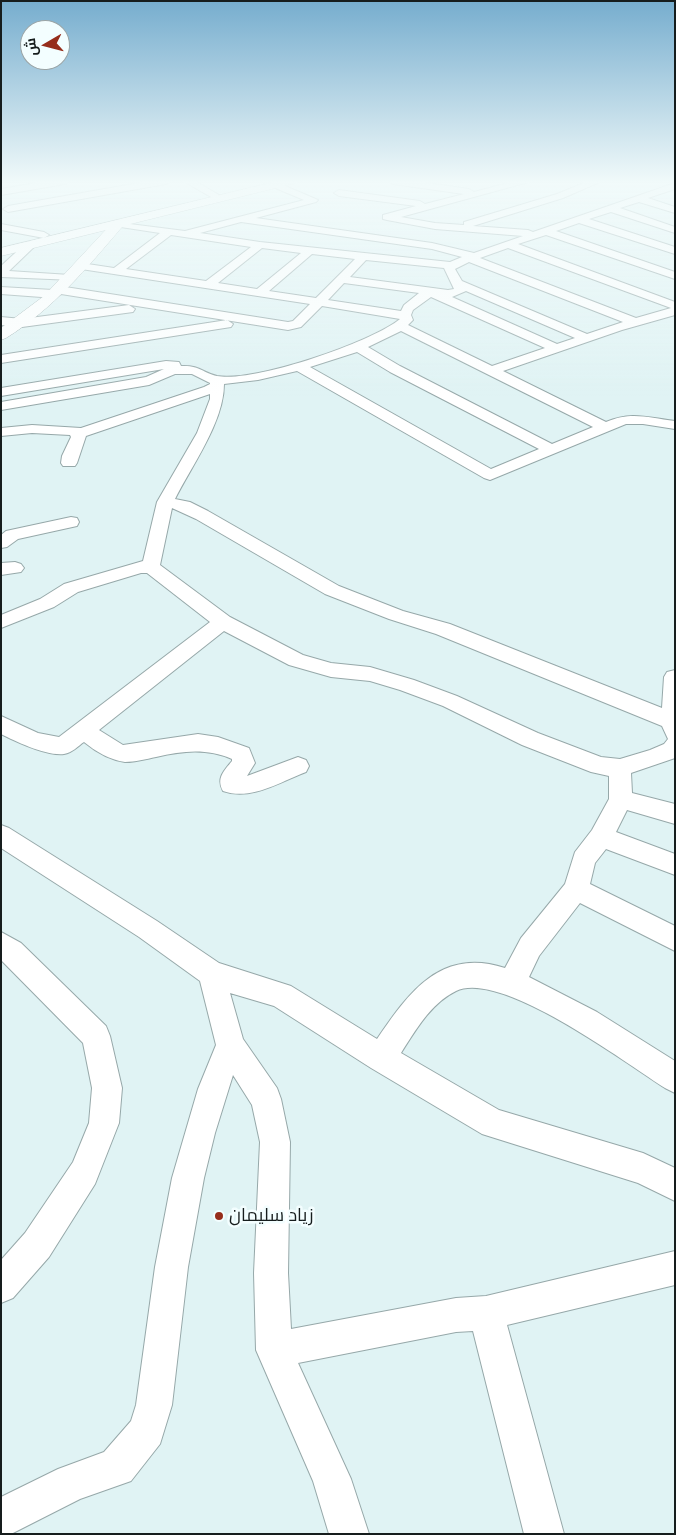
<!DOCTYPE html>
<meta charset="utf-8">
<style>
body{margin:0}
#map{position:relative;width:676px;height:1535px;overflow:hidden;background:#e0f3f4;font-family:"IBM Plex Sans",Cairo,sans-serif}
canvas{display:block}
.frame{position:absolute;inset:0;border:2px solid #161d1d;pointer-events:none}
.north{position:absolute;left:20px;top:20px;width:50px;height:50px;box-sizing:border-box;background:#f3feff;border:1px solid #9ba4a5;border-radius:50%;rotate:262deg;font-size:14px;font-weight:700;line-height:20px;text-align:center;color:#161d1d}
.north::after{content:'';display:block;margin:auto;width:18px;height:22px;background:#962d1b;clip-path:polygon(50% 0,100% 100%,50% 72%,0 100%)}
</style>
<div id="map">
<canvas width="676" height="1535"></canvas>
<div class="frame"></div>
<div class="north">ش</div>
</div>
<script>
const ctx = document.querySelector('canvas').getContext('2d');
ctx.lineJoin = 'round';
function trace(path, color, width, dash) { ctx.strokeStyle = color; ctx.lineWidth = width; ctx.lineCap = dash ? 'butt' : 'round'; ctx.setLineDash(dash || []); ctx.stroke(path); }
function fillPath(path, color) { ctx.fillStyle = color; ctx.fill(path, 'evenodd'); }
function drawText(font, color, halo, rows, align = 'center') {
  ctx.font = font + ' "IBM Plex Sans",Cairo,sans-serif'; ctx.lineWidth = 5; ctx.setLineDash([]); ctx.textBaseline = 'middle'; ctx.strokeStyle = halo; ctx.fillStyle = color; for (const [text, x, y, turn = 0] of rows) {
    ctx.save(); ctx.translate(x, y); ctx.rotate((+turn || 0) * Math.PI / 180); ctx.textAlign = isNaN(turn) ? turn : align; if (halo) ctx.strokeText(text, 0, 0); ctx.fillText(text, 0, 0); ctx.restore();
  }
}
const minor = new Path2D(`
 M48 181H70L65 184 1 195V189Z
 M150 181H171L166 184 8 212 3 209 8 206Z
 M183 181H195L219 195 217 197H211Z
 M388 181H413L469 189 474 192 516 181H532L401 217 435 223 464 225V222L557 194 589 181H602L563 198 473 226 528 230 533 232 675 183V189L648 198 675 207V213L639 202 620 208 675 227V233L611 212 589 219 675 247V254L579 223 556 231 675 272V279L546 235 518 244 675 302V315L622 330 503 371 606 422C632 411 648 418 675 421V429L643 424H626L490 480 484 478 297 371 258 380 224 384C224 422 192 465 175 499L190 502 208 511 339 586 403 611 450 624 662 708 664 677 667 672 675 670V758L631 773 632 793 675 804V824L627 810 616 832 675 854V875L606 849 595 863 590 884 675 926V951L580 903 539 956 529 977 597 1012 675 1061V1093L665 1088C626 1063 500 969 456 991 431 1003 415 1031 401 1053L499 1110 643 1153 675 1168V1201L638 1183 482 1134 371 1068 274 1006 230 993 243 1039 277 1088 281 1099 290 1142 288 1273 291 1329 456 1298 486 1296 675 1251V1285L507 1325 564 1534H524L473 1331 456 1332 298 1363 351 1479 369 1534H329L313 1481 256 1350 254 1273 260 1142 252 1105 233 1075 215 1133 204 1178 188 1267 172 1405 160 1444 131 1481 80 1499 11 1534H1V1497L58 1469 104 1452 131 1421 136 1405 155 1267 172 1178 198 1089 216 1045 200 981 139 937 1 848V825L9 828 157 921 219 963 291 986 377 1039C409 992 441 947 505 968L521 938 565 884 575 852 592 830 609 799V776L591 772 522 745 443 706 400 690 370 681 331 677 289 665 224 631 99 730 123 745 198 734 218 737 249 748 255 763 247 776 298 757 306 760 309 766 306 772C280 782 251 801 223 791 216 778 224 771 232 761V759C206 748 183 751 156 757 146 759 135 762 125 762 110 760 95 751 84 742 78 746 72 753 64 754 46 756 17 742 1 734V716L38 733 59 737 210 622 147 573H141L78 592 54 607 1 628V615L40 599 64 584 143 561 157 502 197 433 210 399V394L86 436 77 463 75 466H63L61 463 62 456 71 437 70 435 32 433 1 436V428L32 425 81 428 204 387 210 384V383L192 374H175L149 385 1 410V402L146 377 164 369 1 396V388L166 361 179 362 181 366C200 365 203 373 217 376 254 383 372 342 400 319L322 306 301 327 288 330 61 294 55 298 1 294V287L53 290 59 286 288 322 293 321 310 304 81 269 75 266 81 263 114 268 160 233 114 226V222L185 231 304 200 273 187V183L276 182 318 200 316 202 256 218 432 243 474 253 523 236 435 229 387 220 383 219V215L416 206 339 196 334 193 339 190 420 201 425 204 464 194 393 184ZM241 222 432 249 462 257 450 262 260 242 200 233ZM171 235 251 247 206 281 126 269ZM262 248 301 253 257 289 218 283ZM508 248 671 308 636 318 480 258ZM312 254 355 259 316 298 269 291ZM366 260 444 268 454 289 448 290 350 277ZM469 262 623 322 587 334 462 281 455 269ZM344 283 419 293 404 305 401 311 328 300ZM466 291 575 338 557 344 452 297ZM431 297 545 348 492 366 408 325 413 320 411 315 413 310ZM401 331 593 427 552 444 400 366 368 347ZM357 352 390 372 539 449 491 469 310 367ZM172 508 196 519 325 594 389 619 436 634 662 726 668 739 664 744 650 750 620 759 601 757 538 733 457 696 414 680 370 667 331 663 303 655 230 617 160 565Z
 M1 224 44 232 49 235 44 238 1 230Z
 M30 242 35 245 34 247 9 271 70 275 76 278 74 280 1 277V266L26 243Z
 M129 305 135 309 133 312 22 327 1 325V317L22 319Z
 M227 320 233 324 231 327 1 363V355Z
 M71 517 77 518 79 522 77 526 18 539 7 547 1 548V535L6 531Z
 M15 562 21 564 24 568 21 572 1 575V563Z
 M1 932 21 943 106 1026 110 1036 122 1088 119 1123 95 1184 49 1257 13 1298 1 1303V1260L25 1233 73 1162 89 1123 92 1088 83 1043 1 960Z`);
const major = new Path2D(`
 M118 220 124 224 122 227C87 268 53 309 6 338L1 340V328L44 296 114 221Z`);
const highway = new Path2D(`
 M278 181H298L296 183 1 256V248Z`);
trace(minor, '#96a8a9', 2);
trace(major, '#96a8a9', 1);
trace(highway, '#96a8a9', 1);
fillPath(minor, '#fff');
fillPath(major, '#fff');
fillPath(highway, '#fff');
const sky = ctx.createLinearGradient(0, 0, 0, 396);
sky.addColorStop(0, '#76adce');
sky.addColorStop(0.46, '#f1fafa');
sky.addColorStop(1, '#f1fafa00');
ctx.fillStyle = sky;
ctx.fillRect(0, 0, 676, 396);
for (const [x, y, r, color] of [
 [219,1216,5,"#962d1b"]
]) { const dot = new Path2D(); dot.arc(x, y, r, 0, 2 * Math.PI); ctx.fillStyle = color; ctx.fill(dot); trace(dot, '#f3feff', 2); }
drawText('18px', '#161d1d', '#f3feff', [
 ["زياد سليمان",229,1216]
], 'left');
</script>
